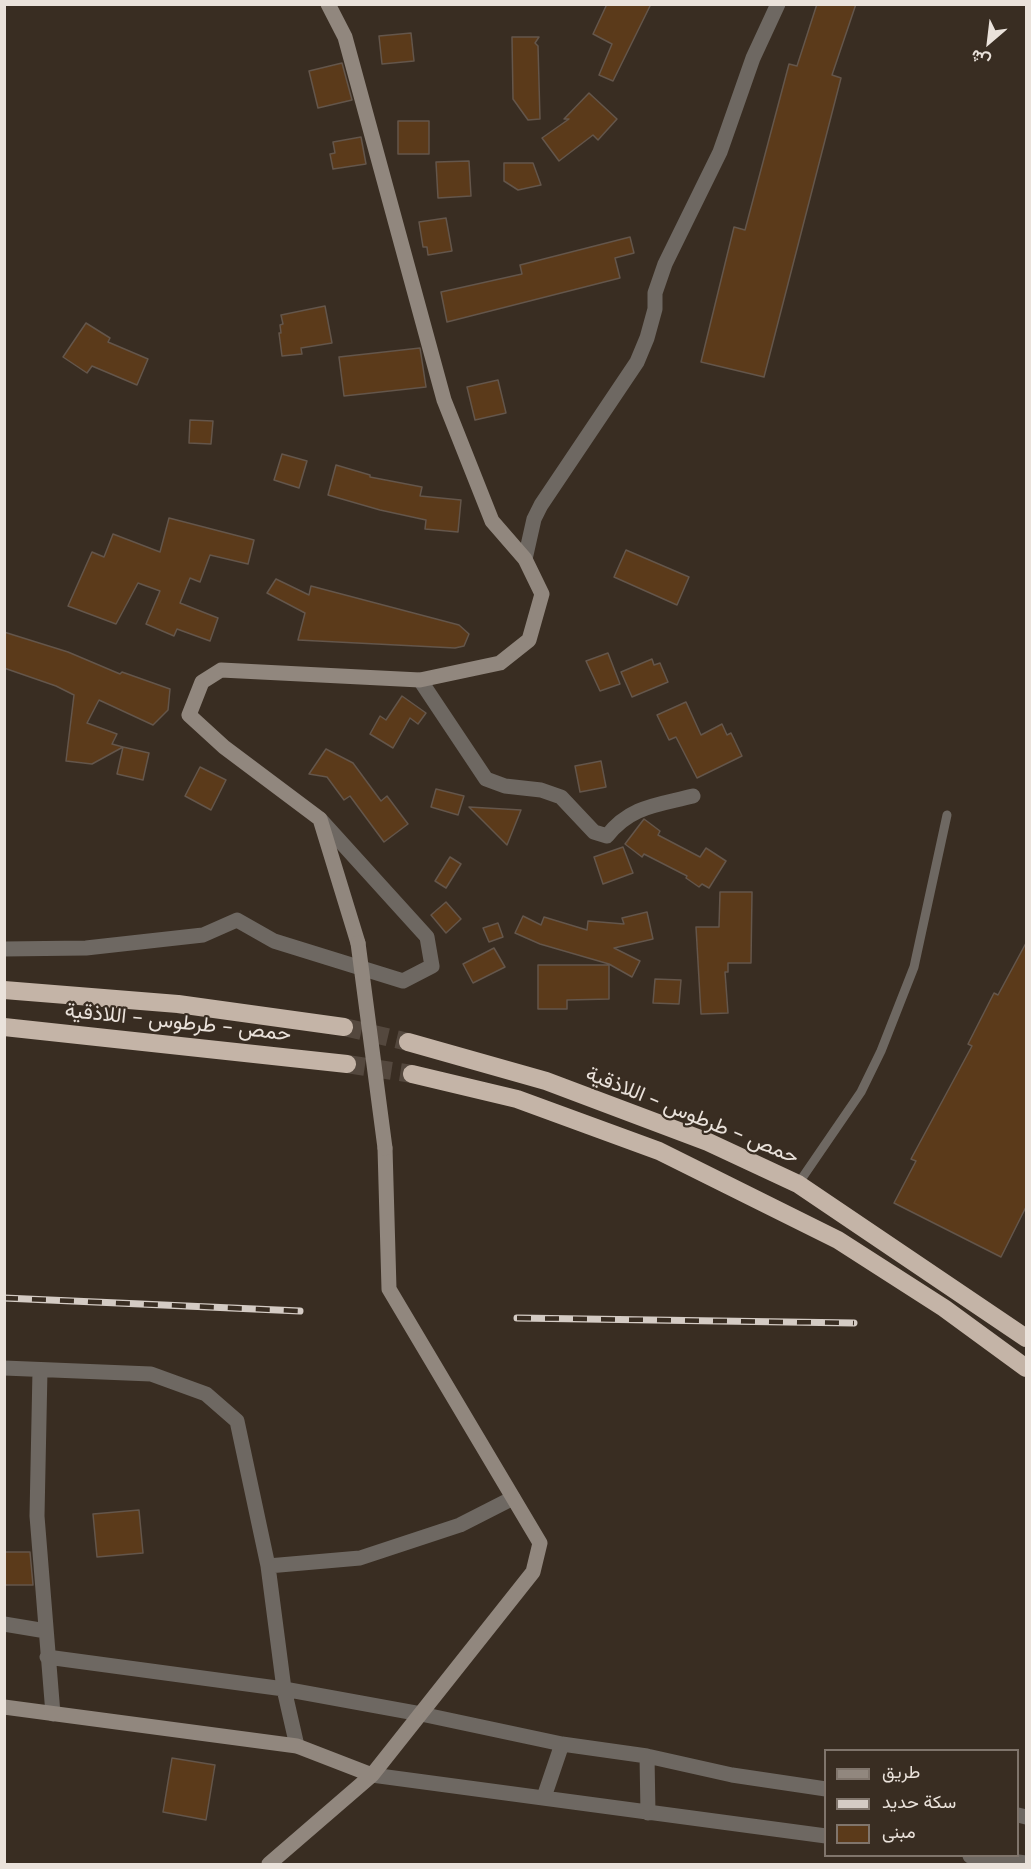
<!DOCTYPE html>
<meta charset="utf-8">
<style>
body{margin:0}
#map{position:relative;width:1031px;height:1869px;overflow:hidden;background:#392d22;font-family:"DM Sans",Vazirmatn,sans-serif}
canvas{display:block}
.frame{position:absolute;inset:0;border:6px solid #eae2db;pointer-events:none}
.legend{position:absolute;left:824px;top:1749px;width:195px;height:108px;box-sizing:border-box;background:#392d22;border:2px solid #80756c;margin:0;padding:8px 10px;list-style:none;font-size:18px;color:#eae2db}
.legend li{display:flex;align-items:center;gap:12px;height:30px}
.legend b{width:30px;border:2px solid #80756c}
.north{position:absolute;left:959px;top:12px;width:60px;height:60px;-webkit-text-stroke:4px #392d22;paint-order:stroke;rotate:208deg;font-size:16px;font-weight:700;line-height:24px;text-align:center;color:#eae2db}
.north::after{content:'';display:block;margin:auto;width:21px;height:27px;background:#eae2db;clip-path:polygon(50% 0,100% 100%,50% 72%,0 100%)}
</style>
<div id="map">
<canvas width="1031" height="1869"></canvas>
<div class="frame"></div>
<ul class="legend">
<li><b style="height:8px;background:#91877e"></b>طريق</li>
<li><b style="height:8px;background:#d4cbc4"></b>سكة حديد</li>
<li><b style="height:16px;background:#5b3a1a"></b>مبنى</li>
</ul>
<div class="north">ش</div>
</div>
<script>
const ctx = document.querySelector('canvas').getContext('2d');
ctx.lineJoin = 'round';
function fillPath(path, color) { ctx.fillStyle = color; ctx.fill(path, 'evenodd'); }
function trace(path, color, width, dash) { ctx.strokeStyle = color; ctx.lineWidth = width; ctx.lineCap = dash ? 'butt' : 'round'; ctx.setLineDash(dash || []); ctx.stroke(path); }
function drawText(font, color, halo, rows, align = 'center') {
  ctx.font = font + ' "DM Sans",Vazirmatn,sans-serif'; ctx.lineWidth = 4.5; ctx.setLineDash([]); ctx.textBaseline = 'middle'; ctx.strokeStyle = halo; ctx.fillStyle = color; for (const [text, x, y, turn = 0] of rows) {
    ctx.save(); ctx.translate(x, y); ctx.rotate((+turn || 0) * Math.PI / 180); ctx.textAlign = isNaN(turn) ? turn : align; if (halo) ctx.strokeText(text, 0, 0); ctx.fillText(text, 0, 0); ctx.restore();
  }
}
const building = new Path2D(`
 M607 4H651L613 81 599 75 612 44 593 34Z
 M817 4H856L832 75 841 78 764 377 701 362 734 227 745 230 789 64 797 66Z
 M411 33 414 61 382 64 379 36Z
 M512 37H539L535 43 538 46 540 119 528 120 513 99Z
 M342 63 352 100 318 108 309 71Z
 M589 93 617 119 598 140 593 135 559 161 542 138 569 119H564Z
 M398 121H429V154H398Z
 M361 137 366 164 333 169 330 154 335 153 333 142Z
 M469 161 471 196 438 198 436 162Z
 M504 163H533L541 185 518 190 504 181Z
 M446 218 452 251 428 255 427 247H423L419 222Z
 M630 237 634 253 615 258 620 278 447 322 441 292 522 274 520 265Z
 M325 306 332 343 301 348 302 354 282 356 279 333H281L280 325 283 324 281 315Z
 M86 323 110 338 108 342 148 359 137 385 92 366 87 373 63 357Z
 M420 348 426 387 344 396 339 357Z
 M498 380 506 413 475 420 467 387Z
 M190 420 213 421 211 444 189 443Z
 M282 454 307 461 299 488 274 480Z
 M336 465 370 475V477L422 487 420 496 461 500 458 532 425 529 426 520 380 510 328 495Z
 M169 518 254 540 248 564 210 555 200 582 190 578 180 603 218 618 210 641 177 629 174 636 146 624 160 591 138 583 116 624 68 606 92 552 104 557 113 534 160 552Z
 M626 550 689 577 677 605 614 577Z
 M276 579 309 595 311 586 459 625 469 634 464 646 455 648 298 640 305 613 267 593Z
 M4 632 68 652 120 674 122 672 170 689 168 710 153 725 99 700 87 723 117 734 112 744 123 747 92 764 66 761 74 695 56 686 4 668Z
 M608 653 620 684 600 691 586 661Z
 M652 659 654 665 660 663 668 682 632 697 621 672Z
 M402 696 426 713 418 724 410 718 393 748 370 734 380 716 386 720Z
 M686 702 701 735 722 724 727 735 731 733 742 756 697 778 676 737 669 740 657 715Z
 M123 747 149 753 143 780 117 774Z
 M326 749 353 763 381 801 387 796 408 824 384 842 350 796 344 800 327 777 309 774Z
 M601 761 606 787 580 792 575 766Z
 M200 767 226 780 211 810 185 796Z
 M436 789 464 796 458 815 431 807Z
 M469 807 521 810 507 845Z
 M644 819 660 831 658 835 700 857 706 848 726 861 709 888 702 884 699 887 686 878 687 876 644 854 642 857 625 844Z
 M623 847 633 873 603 884 594 857Z
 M450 857 461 864 446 888 435 881Z
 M720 892H752L751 963H728V972H725L728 1013 701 1014 696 927H719Z
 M446 902 461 919 446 933 431 915Z
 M647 912 653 939 614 948 640 961 632 977 609 964 540 944 515 933 523 916 541 925 544 917 587 930 588 921 624 924 622 918Z
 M498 923 503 937 489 942 483 928Z
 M1026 943V1207L1001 1257 894 1203 916 1161 911 1159 972 1046 968 1044 994 993 998 995Z
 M494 948 505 967 473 983 463 964Z
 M538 965H609V999L567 1000V1009H538Z
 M655 979 681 980 679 1004 653 1003Z
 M139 1510 143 1553 97 1557 93 1514Z
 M4 1552H30L33 1585H4Z
 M172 1758 215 1765 206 1820 163 1812Z`);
fillPath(building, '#5b3a1a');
trace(building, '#64564b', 1.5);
trace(new Path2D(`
 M344 1027 408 1042
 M347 1064 412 1074`), '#54483e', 18, [18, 9]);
trace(new Path2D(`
 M798 1184 861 1092 881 1051 914 967 947 815`), '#6e6862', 9);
trace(new Path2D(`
 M525 559 534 519 541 505 637 362 647 338 655 309V293L665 264 720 152 753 58 778 4
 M420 680 486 779 505 786 541 790 561 797 594 832 607 836C630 806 658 805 693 796
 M4 949 86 948 203 935 237 920 274 941 403 981 432 966 427 937 320 819
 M4 1368 151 1374 206 1394 237 1421 268 1566 284 1689 297 1746
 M40 1370 37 1516 53 1714
 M268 1566 360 1558 460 1525 513 1498
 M4 1624 46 1631
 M47 1657 284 1689 421 1714 562 1744 647 1756 732 1775 826 1789
 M647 1756 648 1813
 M372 1775 826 1836
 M544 1797 562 1744
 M1018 1815 1026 1817
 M970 1856 1026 1863`), '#6e6862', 15);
trace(new Path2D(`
 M328 4 345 37 444 400 492 521 525 559 542 594 529 640 500 663 420 680 221 670 202 682 189 715 224 747 320 819 358 943
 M4 1707 297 1746 372 1775
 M269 1864 372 1775 533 1572 540 1543 389 1289 385 1148`), '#91877e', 15);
trace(new Path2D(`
 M4 990 178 1004 344 1027
 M4 1027 347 1064
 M408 1042 546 1081 708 1142 798 1184 1026 1338
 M412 1074 517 1099 659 1151 838 1240 944 1308 1026 1368`), '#c4b4a7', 18);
const rail = new Path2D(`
 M4 1298 300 1311
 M517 1318 854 1323`);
trace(rail, '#d4cbc4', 7);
trace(rail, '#392d22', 4.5, [14]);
trace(new Path2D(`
 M358 943 385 1148`), '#91877e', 15);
drawText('21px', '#eae2db', '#392d22', [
 ["حمص - طرطوس - اللاذقية",178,1023,6],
 ["حمص - طرطوس - اللاذقية",692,1116,22]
]);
</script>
